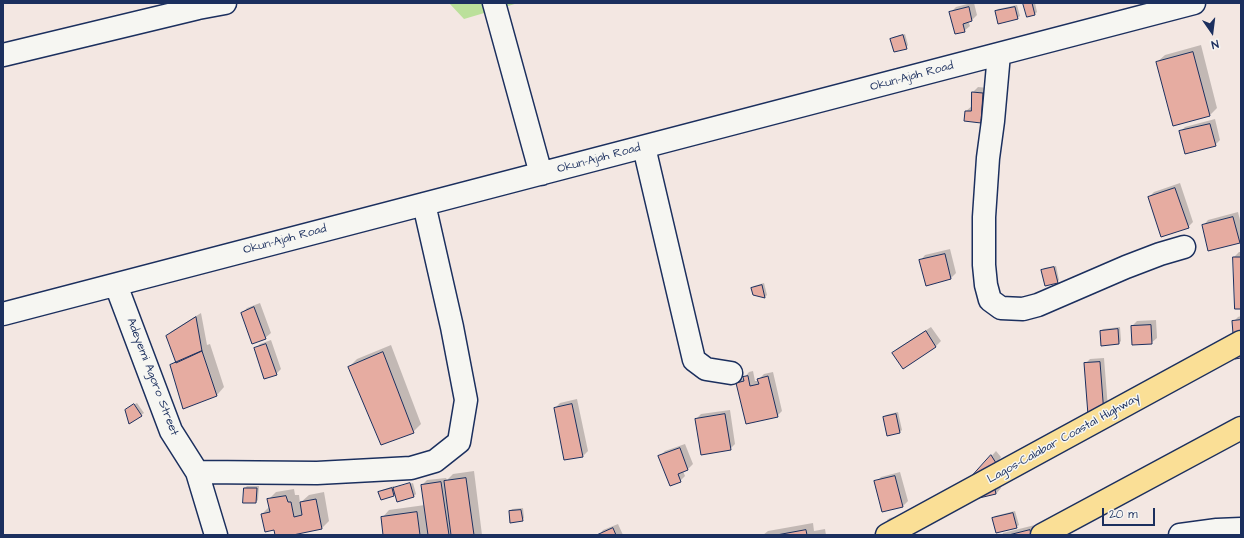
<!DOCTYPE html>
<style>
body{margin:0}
#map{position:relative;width:1244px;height:538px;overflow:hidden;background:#f3e7e2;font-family:"Architects Daughter",sans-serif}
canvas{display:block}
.frame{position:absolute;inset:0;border:4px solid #1b2f5e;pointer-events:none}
.north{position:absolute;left:1192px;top:12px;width:40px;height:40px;-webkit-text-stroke:3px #f6f6f2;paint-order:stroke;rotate:166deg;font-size:11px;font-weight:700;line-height:16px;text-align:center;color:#1b2f5e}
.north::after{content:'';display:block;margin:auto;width:14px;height:18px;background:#1b2f5e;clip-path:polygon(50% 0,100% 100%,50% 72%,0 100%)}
.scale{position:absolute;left:1102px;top:508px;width:53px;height:18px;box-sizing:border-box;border:2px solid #1b2f5e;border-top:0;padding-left:5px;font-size:12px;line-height:14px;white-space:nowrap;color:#1b2f5e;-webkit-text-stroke:3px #f6f6f2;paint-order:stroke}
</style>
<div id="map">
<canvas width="1244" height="538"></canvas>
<div class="frame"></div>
<div class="north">N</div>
<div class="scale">20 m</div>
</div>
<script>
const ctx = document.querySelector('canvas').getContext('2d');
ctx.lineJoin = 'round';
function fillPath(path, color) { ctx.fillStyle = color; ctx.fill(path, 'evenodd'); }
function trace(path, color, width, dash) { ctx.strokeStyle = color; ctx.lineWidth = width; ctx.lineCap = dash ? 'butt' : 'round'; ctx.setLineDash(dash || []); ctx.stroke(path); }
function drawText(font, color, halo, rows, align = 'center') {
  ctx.font = font + ' "Architects Daughter",sans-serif'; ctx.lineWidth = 3; ctx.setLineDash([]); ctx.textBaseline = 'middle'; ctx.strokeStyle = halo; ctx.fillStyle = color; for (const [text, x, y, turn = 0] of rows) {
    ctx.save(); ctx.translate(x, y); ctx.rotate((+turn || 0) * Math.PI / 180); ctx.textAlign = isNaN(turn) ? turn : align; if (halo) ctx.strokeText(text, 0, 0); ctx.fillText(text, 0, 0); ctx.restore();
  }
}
fillPath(new Path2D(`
 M449 3H518L464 19Z`), '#bbe09b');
fillPath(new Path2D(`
 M971 3H974L977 15 972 20 968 21 970 26 964 31 951 12 956 7Z
 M1025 3H1035L1037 12 1035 14 1027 16Z
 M1017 5 1020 16 1017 18 996 11 998 9Z
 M905 34 908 45 906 48 891 40 893 37Z
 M1201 45 1217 108 1210 115 1157 62 1165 55Z
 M978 87 988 88 986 117 981 122 966 111 972 106 973 92Z
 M1215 119 1220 140 1215 145 1180 132 1185 127Z
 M1180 183 1193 222 1188 227 1149 197 1154 192Z
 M1238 212 1241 224V240L1239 242 1203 226 1208 220Z
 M950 249 956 273 951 278 920 261 925 255Z
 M1239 252H1241V308L1234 257Z
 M1056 266 1059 280 1057 282 1042 271 1044 268Z
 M764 283 767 295 765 297 754 294 752 288 754 286Z
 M260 303 271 333 265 338 242 313 247 308Z
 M201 313 207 345 210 344 224 387 217 395 172 365 176 361 167 336 172 331Z
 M1241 316V357L1233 322 1238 317Z
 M1156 320 1157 338 1151 343 1132 326 1137 321Z
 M931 327 941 341 936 346 903 367 893 353 898 348Z
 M1120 327 1121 341 1119 343 1101 331 1103 329Z
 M271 340 281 369 276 374 255 349 260 344Z
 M391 345 421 424 413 432 349 367 357 359Z
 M1104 358 1109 421 1085 364 1090 359Z
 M753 371 755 381H759V379L764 374 773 372 782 411 777 416 737 383 744 378 749 372Z
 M577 399 588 451 583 456 555 408 560 403Z
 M137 403 144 413 141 415 128 408Z
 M730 410 735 444 730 449 696 419 701 414Z
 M898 412 902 430 900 432 884 417 886 415Z
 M685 444 693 464 688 469 683 471 685 476 680 481 660 456 665 451Z
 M996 451 1001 457 996 465 1001 488 996 494 979 497 975 475Z
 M474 471 482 535H384L382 518 389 510 425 505 422 485 427 480 446 478 447 480 453 474Z
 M900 472 908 501 903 506 876 482 881 477Z
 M413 483 416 494 414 496 396 494 394 496 379 492 382 490 394 486V488L396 487V488Z
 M247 486H259L258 500 256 502 245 488Z
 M294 489 295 495H299L300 503 309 495 324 492 329 521 322 528 287 535H276L274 529 262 514 270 506 268 500 276 492Z
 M523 508 524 518 522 520 510 512 512 509Z
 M1015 511 1019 525 1016 527 993 518 995 516Z
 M903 515 889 528 887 520 890 518Z
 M813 523 814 531 825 529 826 535H763L768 531Z
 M618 524 623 535H599L603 530Z
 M1035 525 1037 535H1002L1003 533Z`), '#0003');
const building = new Path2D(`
 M1023 3H1032L1035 15 1027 17Z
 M969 7 972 21 963 24 965 32 955 34 949 12Z
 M1015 7 1018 19 998 24 995 11Z
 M903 35 907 49 894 52 890 39Z
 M1193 52 1210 116 1173 126 1156 62Z
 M972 92 983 93 981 123 964 121 965 111H971Z
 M1210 124 1216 146 1185 154 1179 131Z
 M1175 188 1189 228 1161 237 1148 197Z
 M1233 217 1240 243 1208 251 1202 225Z
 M945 254 951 279 926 286 919 260Z
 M1233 257H1241V309H1235Z
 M1054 267 1058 283 1045 286 1041 270Z
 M762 285 765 298 753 295 751 288Z
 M254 307 266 339 252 344 241 313Z
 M196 317 202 351 176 363 166 336Z
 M1241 320V358L1235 359 1232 321Z
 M1151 325 1152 344 1132 345 1131 326Z
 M1118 329 1119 344 1101 346 1100 331Z
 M926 331 936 347 903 369 892 353Z
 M266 344 277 375 264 379 254 348Z
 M202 351 217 396 183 409 170 365Z
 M383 352 414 433 381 445 348 367Z
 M1100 362 1105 427 1089 428 1084 363Z
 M748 376 750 386 759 384 757 379 768 376 778 417 746 424 736 383 744 381 743 377Z
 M134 404 142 416 129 424 125 410Z
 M572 404 583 457 564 460 554 408Z
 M725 414 731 450 701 455 695 419Z
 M896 414 900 433 887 436 883 417Z
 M680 448 688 470 678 474 681 482 670 486 658 456Z
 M991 455 996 463 991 471 996 494 979 498 973 475Z
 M895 476 903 507 882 512 874 481Z
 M466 478 474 535H451L444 481Z
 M441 482 449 535H428L421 485Z
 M410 483 414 497 397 502 393 488Z
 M244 488H257L256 503H243Z
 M392 488 394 496 381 500 378 492Z
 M286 496 288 502H291L294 517 302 515 300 502 316 499 322 529 293 535H275L274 530 265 532 261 514 270 512 267 499Z
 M521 510 523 521 510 523 509 511Z
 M417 512 420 535H383L381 517Z
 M1013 513 1017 528 996 533 992 518Z
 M613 528 616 535H597Z
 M806 530 807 535H777Z
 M1030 530 1031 535H1009Z`);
fillPath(building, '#e6aca1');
trace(building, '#1b2f5e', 1);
const minor = new Path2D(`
 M494 3 541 174
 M999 54 993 121 988 158 984 217V265L986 285 990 300 1001 308 1023 309 1038 305 1126 267 1160 254 1184 247
 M3 55 198 8 225 3
 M644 147 694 360 706 369 731 373
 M116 285 171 431 197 472 216 535
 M3 314 1194 3
 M197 472 317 473 411 468 435 461 459 442 466 400 452 327 424 204
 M1180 535 1217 530
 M1217 535V530L1241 529`);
const highway = new Path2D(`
 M887 535 1241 342
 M1042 535 1241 428`);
trace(minor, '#1b2f5e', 25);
trace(highway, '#1b2f5e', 25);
trace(minor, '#f6f6f2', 22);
trace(highway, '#fadf96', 22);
drawText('12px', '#1b2f5e', '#f6f6f2', [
 ["Okun-Ajah Road",912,77,-15],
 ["Okun-Ajah Road",599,159,-15],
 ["Okun-Ajah Road",285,240,-15],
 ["Adeyemi Agoro Street",152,377,69],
 ["Lagos-Calabar Coastal Highway",1064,439,-29]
]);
</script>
